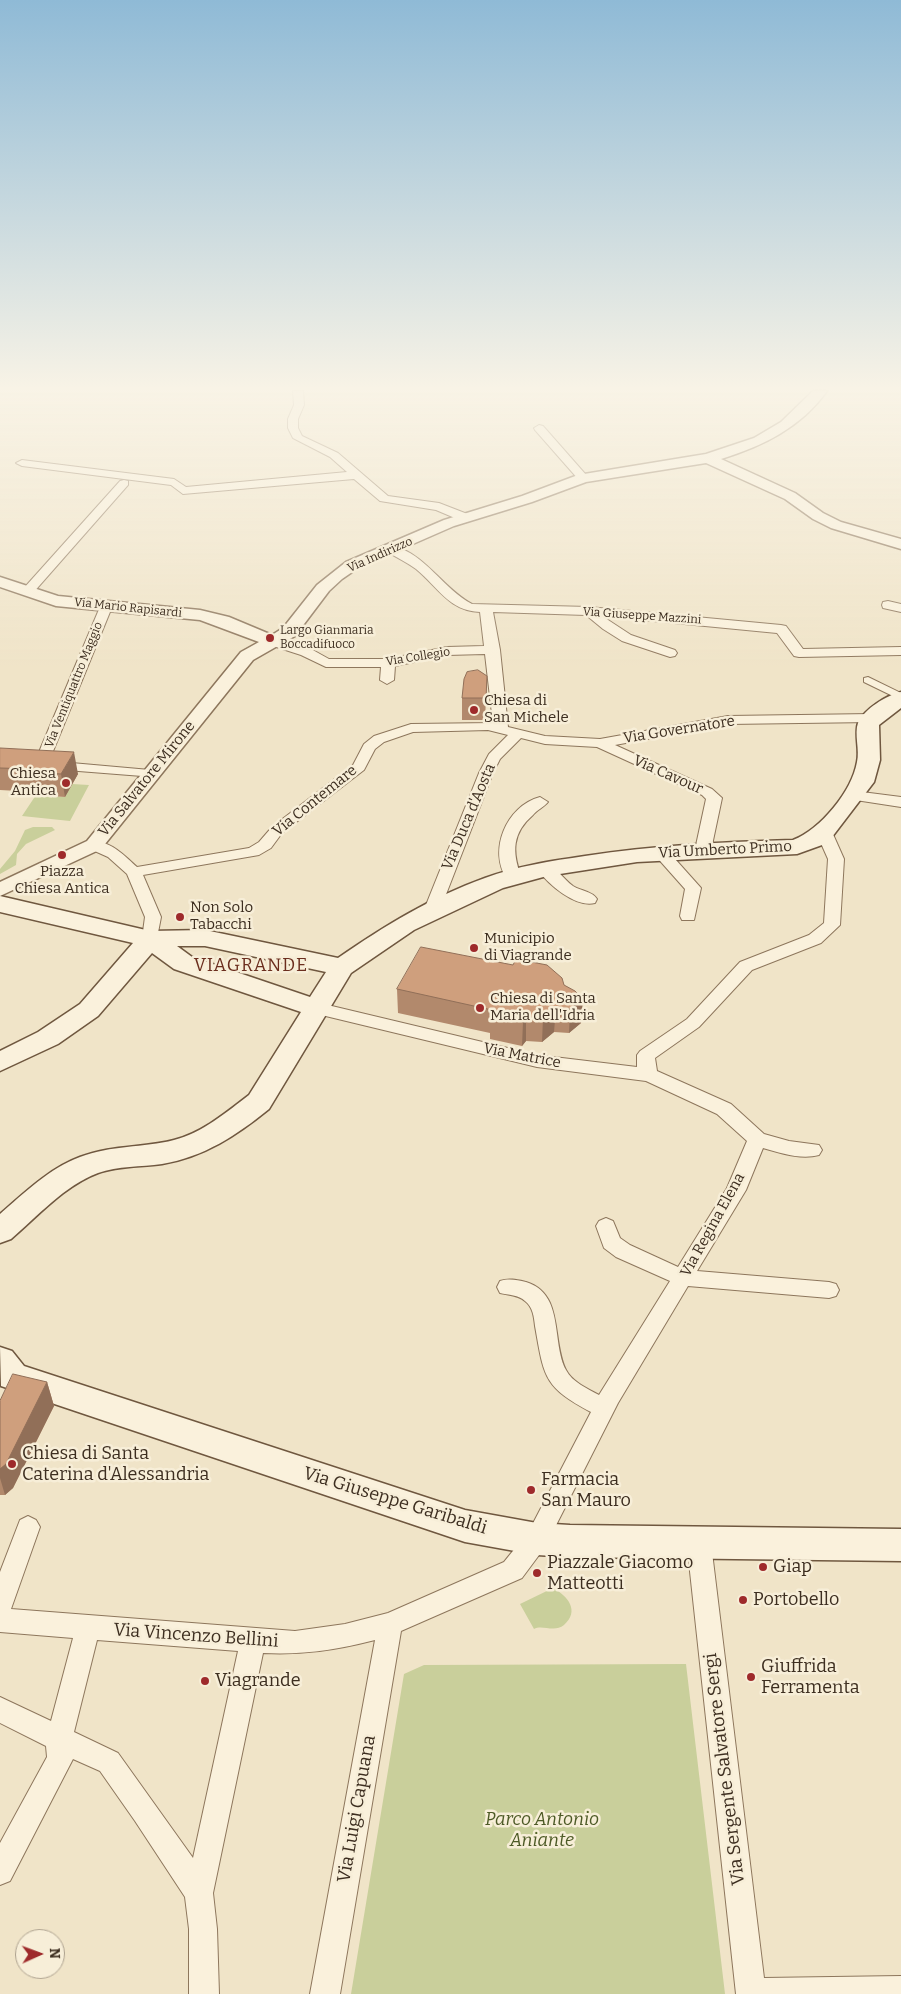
<!DOCTYPE html>
<style>
body{margin:0}
#map{position:relative;width:901px;height:1994px;overflow:hidden;background:#f0e4c8;font-family:Bitter,serif}
canvas{display:block}
.north{position:absolute;left:15px;top:1929px;width:50px;height:50px;box-sizing:border-box;background:#f7eed8;border:1px solid #ada18e;border-radius:50%;rotate:88deg;font-size:14px;font-weight:700;line-height:20px;text-align:center;color:#3d2e20}
.north::after{content:'';display:block;margin:auto;width:18px;height:22px;background:#9e2a2b;clip-path:polygon(50% 0,100% 100%,50% 72%,0 100%)}
</style>
<div id="map">
<canvas width="901" height="1994"></canvas>
<div class="north">N</div>
</div>
<script>
const ctx = document.querySelector('canvas').getContext('2d');
ctx.lineJoin = 'round';
function fillPath(path, color) { ctx.fillStyle = color; ctx.fill(path, 'evenodd'); }
function trace(path, color, width, dash) { ctx.strokeStyle = color; ctx.lineWidth = width; ctx.lineCap = dash ? 'butt' : 'round'; ctx.setLineDash(dash || []); ctx.stroke(path); }
function drawText(font, color, halo, rows, align = 'center') {
  ctx.font = font + ' Bitter,serif'; ctx.lineWidth = 5; ctx.setLineDash([]); ctx.textBaseline = 'middle'; ctx.strokeStyle = halo; ctx.fillStyle = color; for (const [text, x, y, turn = 0] of rows) {
    ctx.save(); ctx.translate(x, y); ctx.rotate((+turn || 0) * Math.PI / 180); ctx.textAlign = isNaN(turn) ? turn : align; if (halo) ctx.strokeText(text, 0, 0); ctx.fillText(text, 0, 0); ctx.restore();
  }
}
fillPath(new Path2D(`
 M72 784 89 785 70 821 22 816 36 795 65 797Z
 M33 827H52L55 830 26 844 17 854 16 865 0 874V869L15 851 25 830Z
 M553 1588C568 1596 580 1611 564 1625 554 1633 542 1624 534 1629L520 1604Z
 M686 1664 725 1994H351L404 1674 424 1665Z`), '#c9cf9b');
const pedestrian = new Path2D(`
 M868 677 901 693V700L864 682V678Z`);
const minor = new Path2D(`
 M293 391H303L304 405 298 419V428L302 436 338 453 388 496 439 503 470 515V521H462L436 510 380 501 354 479 183 494 171 485 22 466 16 463 22 460 174 479 186 487 347 472 330 457 293 438 288 428V419L294 405Z
 M539 425 543 426 587 476V480H579L535 430 534 428Z
 M124 480 128 481V485L32 594H24L22 591 24 588 120 481Z
 M393 546C426 554 443 589 472 604L589 607 781 625 786 626 803 649 901 647V655L799 657 794 656 777 633 602 616 631 635 675 650 677 653 675 656 670 657 622 641 603 629 586 615 493 612 500 650 508 727 545 736 600 739 728 716 872 714 879 718 872 722 728 724 615 745 712 789 722 798 711 850 703 855 695 850 706 799 702 795 597 747 545 744 521 738 500 759 493 773 440 910 438 914H426L424 910 479 773 489 754 508 735 488 730 413 732 384 742 375 749 364 770 282 833 271 848 259 855 143 875 161 917 156 943H144L142 939 145 917 127 874 108 857 88 848 86 845 88 842C107 837 125 856 137 867L249 848 259 842 272 827 353 765 364 744 374 736 411 724 493 723 485 654 447 655 395 666 394 680 387 684 380 680 381 667H326L301 655 267 644 265 641 272 637 277 638 311 649 329 659H388L447 647 484 646 480 612C449 611 438 587 416 569 408 563 398 558 389 553L387 550 389 547Z
 M888 601 901 604V612L883 608 882 605 883 602Z
 M106 603 112 607 49 761 150 770 157 774 155 777 53 769 47 766 41 768 34 764 100 607Z
 M854 791 901 797V807L849 799 846 796Z
 M540 797 548 802C544 807 537 810 533 815 512 833 512 852 521 876L519 879H507C488 851 506 806 540 797Z
 M824 827 832 832 844 859 840 925 821 943 752 970 699 1027 655 1058 657 1071 731 1104 764 1134 789 1141 819 1145 822 1150 819 1155C801 1160 781 1153 763 1148L746 1190 697 1271 829 1282 836 1284 839 1290 836 1296 829 1298 688 1286 618 1403 545 1547 522 1578 401 1631 340 1994H310L375 1640C336 1650 303 1655 263 1653L213 1893 217 1929 219 1994H189V1929L185 1897 135 1821 100 1771 73 1759 10 1881 0 1885V1843L47 1757 46 1746 0 1723V1697L51 1721 73 1638 0 1632V1572L20 1520 28 1516 36 1520 40 1527 11 1609 295 1631 345 1624 388 1613 504 1562 529 1531 591 1412C543 1387 544 1376 535 1326 534 1317 533 1307 525 1301 519 1295 508 1295 500 1293L497 1287 500 1281C509 1278 517 1280 526 1282 565 1294 551 1342 566 1370 572 1382 588 1389 599 1395L670 1281 616 1257 604 1248 596 1226 599 1221 606 1218 613 1221 620 1238 630 1245 678 1267 727 1188 747 1141 717 1114 646 1081 537 1067 309 1012 306 1008 309 1004 315 1002 537 1055 637 1067V1055L640 1051 687 1019 740 962 809 935 824 923 828 859 816 832ZM97 1640 238 1651 193 1858 118 1753 74 1732Z
 M661 848 667 850 701 888 694 920H682L680 916 685 889 653 853Z
 M545 864C557 867 563 879 573 886 581 891 592 891 597 899L595 903C575 908 548 884 537 869Z
 M699 1533 707 1536 711 1544 764 1978 901 1976V1994H736L687 1544 691 1536Z`);
const tertiary = new Path2D(`
 M813 391H827C800 428 763 446 721 459L795 493 823 513 841 522 901 539V549L831 528 813 519 785 499 706 463 586 482 532 502 454 526 358 568 342 579 329 591 295 636 253 660 101 849 0 896V882L87 841 241 652 259 642 200 620 56 606 0 587V577L58 596 200 610 229 617 272 635 283 628 317 585 346 562 444 520 522 496 578 475 706 454 754 438 781 422Z`);
const secondary = new Path2D(`
 M901 692V708L879 725 880 760 874 782 832 837 822 845 797 854 637 862 547 876 503 888 414 930 351 973 269 1109C237 1135 204 1157 162 1164 141 1167 118 1166 98 1173 65 1185 37 1217 11 1239L0 1243V1214C24 1193 50 1168 80 1157 111 1145 143 1148 174 1140 202 1133 227 1112 249 1095L301 1012 174 969 152 953 98 1016 58 1044 0 1071V1051L38 1032 80 1004 133 943 0 912V896L150 931 205 930 338 958C386 925 430 898 485 878 517 866 551 861 585 856 654 845 723 842 793 840 821 829 852 791 857 762 860 750 854 734 858 723 864 709 887 695 901 692ZM177 946H205L326 972 310 997 192 957Z
 M0 1347 12 1351 24 1366 465 1510 537 1523 570 1525 901 1529V1561L570 1557 537 1555 465 1542 1 1386Z`);
trace(pedestrian, '#8d765c', 2);
trace(minor, '#8d765c', 2);
trace(tertiary, '#8d765c', 3);
trace(secondary, '#6f573f', 3);
fillPath(pedestrian, '#faf1dc');
fillPath(minor, '#faf1dc');
fillPath(tertiary, '#faf1dc');
fillPath(secondary, '#faf1dc');
fillPath(new Path2D(`
 M487 676 485 720H462V698Z
 M0 748 78 774 65 797 36 795V792L0 790Z
 M564 985 581 1023 569 1033 554 1032 542 1042 526 1041 522 1046 490 1039V1033L398 1013 397 989Z
 M47 1382 54 1406 13 1488 5 1495H0V1401Z`), '#b2896c');
fillPath(new Path2D(`
 M74 752 78 774 65 797 61 774Z
 M583 999 581 1023 569 1033 570 1009Z
 M556 1008 554 1032 542 1042 543 1018Z
 M526 1017V1041L522 1046 523 1022Z
 M47 1382 54 1406 13 1488 5 1495 0 1478V1469Z`), '#916f58');
const building = new Path2D(`
 M478 670 487 676 486 698H462L464 679 467 672Z
 M0 748 74 752 61 774 32 772 33 769 0 768Z
 M421 947 513 965 516 959 547 965 562 978 564 985 575 991 583 999 570 1009 556 1008 543 1018 526 1017 523 1022 490 1015 492 1010 397 989Z
 M13 1374 47 1382 6 1464 0 1469V1401Z`);
fillPath(building, '#cf9f7d');
trace(building, '#916f58', 1);
const sky = ctx.createLinearGradient(0, 0, 0, 670);
sky.addColorStop(0, '#8fbad6');
sky.addColorStop(0.58, '#f8f3e6');
sky.addColorStop(1, '#f8f3e600');
ctx.fillStyle = sky;
ctx.fillRect(0, 0, 901, 670);
for (const [x, y, r, color] of [
 [270,638,5,"#9e2a2b"],
 [474,710,5,"#9e2a2b"],
 [66,783,5,"#9e2a2b"],
 [62,855,5,"#9e2a2b"],
 [180,917,5,"#9e2a2b"],
 [474,948,5,"#9e2a2b"],
 [480,1008,5,"#9e2a2b"],
 [12,1464,5,"#9e2a2b"],
 [531,1490,5,"#9e2a2b"],
 [763,1567,5,"#9e2a2b"],
 [537,1573,5,"#9e2a2b"],
 [743,1600,5,"#9e2a2b"],
 [751,1677,5,"#9e2a2b"],
 [205,1681,5,"#9e2a2b"]
]) { const dot = new Path2D(); dot.arc(x, y, r, 0, 2 * Math.PI); ctx.fillStyle = color; ctx.fill(dot); trace(dot, '#f7eed8', 2); }
drawText('12px', '#3d2e20', '#f7eed8', [
 ["Via Indirizzo",380,555,-24],
 ["Via Mario Rapisardi",128,608,6],
 ["Via Giuseppe Mazzini",642,616,4],
 ["Via Collegio",418,657,-9],
 ["Via Ventiquattro Maggio",74,685,-68]
]);
drawText('12px', '#3d2e20', '#f7eed8', [
 ["Largo Gianmaria",280,631],
 ["Boccadifuoco",280,645]
], 'left');
drawText('15px', '#3d2e20', '#f7eed8', [
 ["Chiesa di",484,701],
 ["San Michele",484,718],
 ["Chiesa",56,774,"right"],
 ["Antica",56,791,"right"],
 ["Piazza",62,872,"center"],
 ["Chiesa Antica",62,889,"center"],
 ["Non Solo",190,908],
 ["Tabacchi",190,925],
 ["Municipio",484,939],
 ["di Viagrande",484,956],
 ["Chiesa di Santa",490,999],
 ["Maria dell'Idria",490,1016]
], 'left');
drawText('15px', '#3d2e20', '#f7eed8', [
 ["Via Governatore",679,730,-9],
 ["Via Cavour",668,775,24],
 ["Via Salvatore Mirone",147,779,-51],
 ["Via Contemare",315,801,-39],
 ["Via Duca d'Aosta",469,817,-67],
 ["Via Umberto Primo",725,850,-3],
 ["Via Matrice",522,1056,11],
 ["Via Regina Elena",713,1225,-61]
]);
ctx.letterSpacing = '1px';
drawText('18px', '#6b2e1e', '#f7eed8', [
 ["VIAGRANDE",251,966]
]);
ctx.letterSpacing = '0px';
drawText('18px', '#3d2e20', '#f7eed8', [
 ["Chiesa di Santa",22,1454],
 ["Caterina d'Alessandria",22,1475],
 ["Farmacia",541,1480],
 ["San Mauro",541,1501],
 ["Piazzale Giacomo",547,1563],
 ["Matteotti",547,1584],
 ["Giap",773,1567],
 ["Portobello",753,1600],
 ["Giuffrida",761,1667],
 ["Ferramenta",761,1688],
 ["Viagrande",215,1681]
], 'left');
drawText('18px', '#3d2e20', '#f7eed8', [
 ["Via Giuseppe Garibaldi",395,1501,17],
 ["Via Vincenzo Bellini",196,1636,4],
 ["Via Sergente Salvatore Sergi",725,1769,-97],
 ["Via Luigi Capuana",357,1809,-80]
]);
drawText('italic 18px', '#4d5a26', '#f7eed8', [
 ["Parco Antonio",542,1820],
 ["Aniante",542,1841]
]);
</script>
